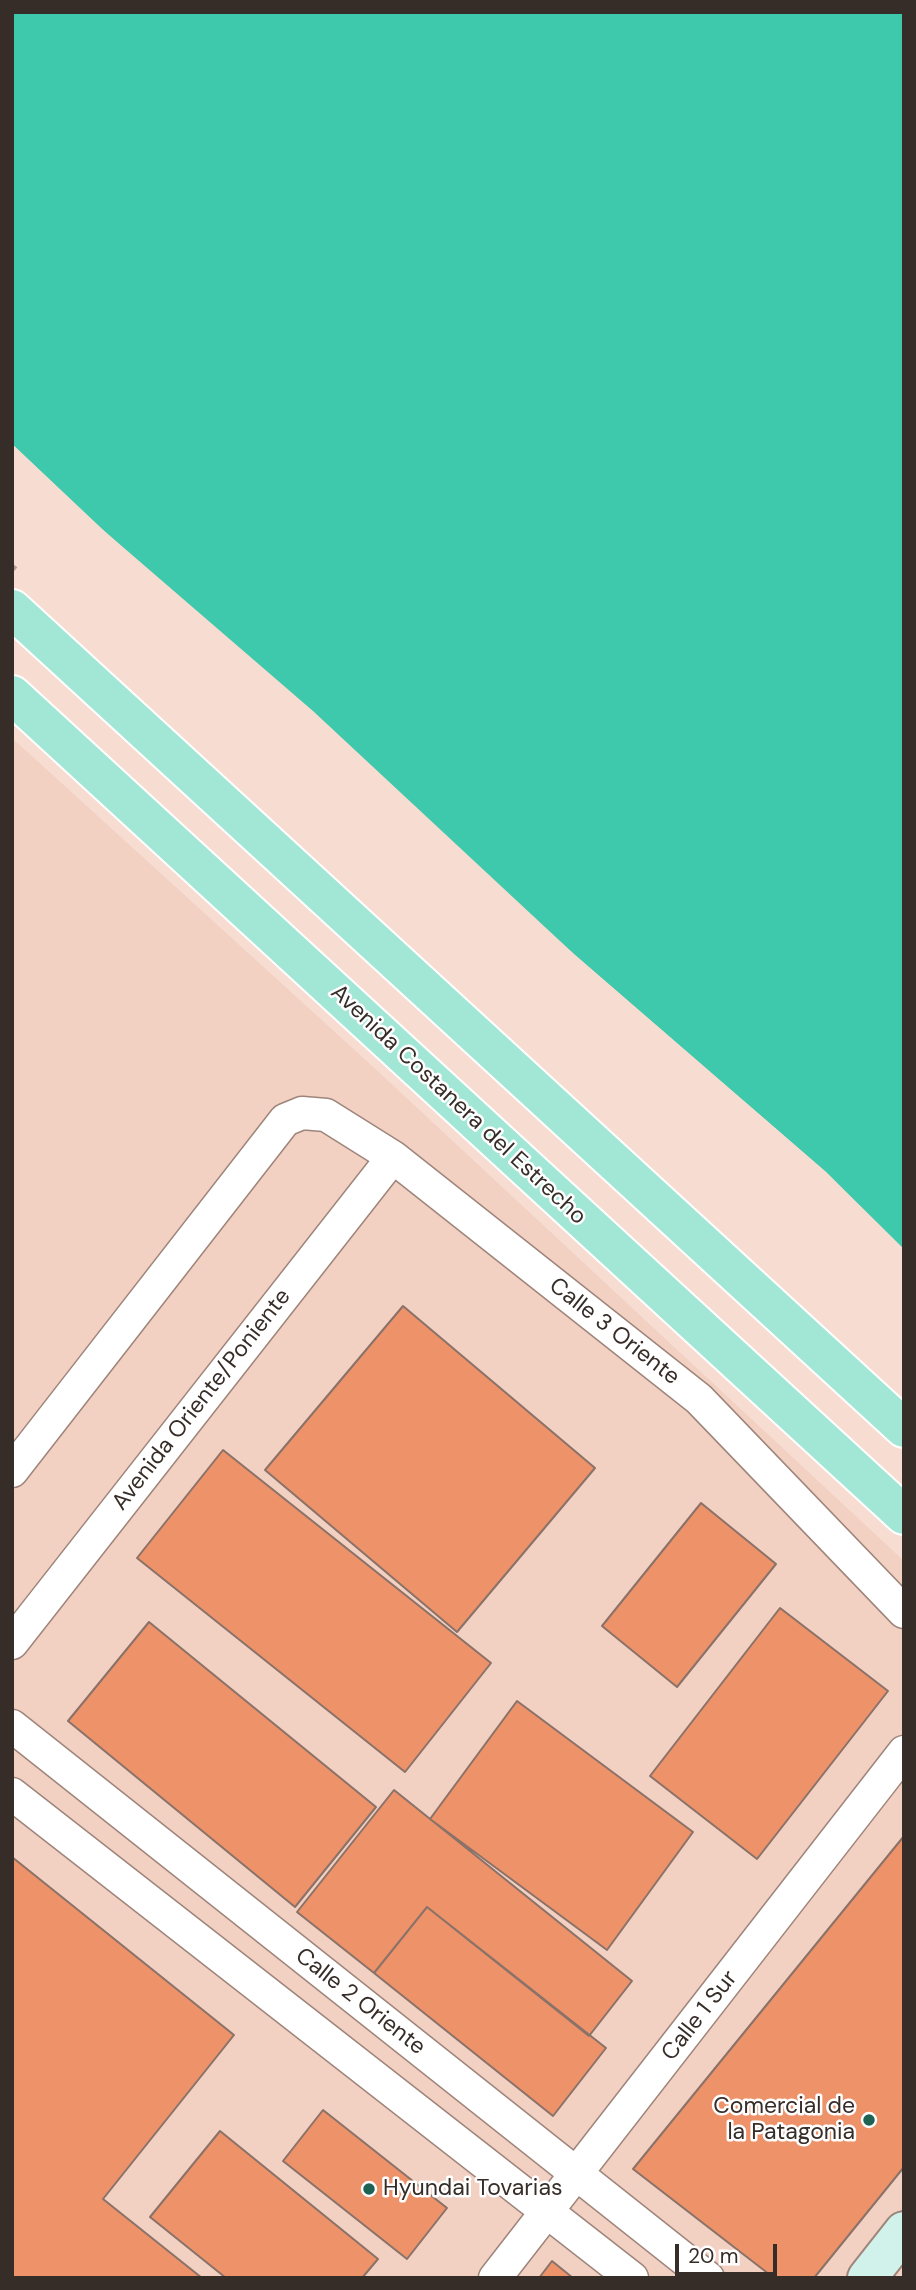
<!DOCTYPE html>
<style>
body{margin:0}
#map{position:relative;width:916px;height:2290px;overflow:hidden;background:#f7dcd1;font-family:"DM Sans",sans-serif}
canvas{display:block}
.frame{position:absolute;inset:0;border:14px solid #372d28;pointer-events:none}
.scale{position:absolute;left:675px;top:2244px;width:102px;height:32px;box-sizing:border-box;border:4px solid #372d28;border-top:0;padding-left:9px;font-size:21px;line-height:24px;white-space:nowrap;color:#372d28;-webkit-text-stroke:5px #fff;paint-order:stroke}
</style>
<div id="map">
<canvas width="916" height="2290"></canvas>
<div class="frame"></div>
<div class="scale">20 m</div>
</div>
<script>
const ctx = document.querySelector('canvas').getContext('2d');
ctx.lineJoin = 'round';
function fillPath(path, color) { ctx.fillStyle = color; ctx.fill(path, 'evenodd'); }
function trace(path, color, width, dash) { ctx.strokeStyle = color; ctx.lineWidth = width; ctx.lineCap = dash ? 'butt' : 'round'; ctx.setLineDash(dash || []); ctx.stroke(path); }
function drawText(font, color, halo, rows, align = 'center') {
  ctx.font = font + ' "DM Sans",sans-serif'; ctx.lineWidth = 5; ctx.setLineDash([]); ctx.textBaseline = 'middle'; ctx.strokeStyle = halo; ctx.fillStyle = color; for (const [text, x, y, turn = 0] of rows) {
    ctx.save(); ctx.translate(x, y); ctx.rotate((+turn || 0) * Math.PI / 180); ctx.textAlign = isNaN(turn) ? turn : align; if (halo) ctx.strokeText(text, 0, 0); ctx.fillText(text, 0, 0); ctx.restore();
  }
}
fillPath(new Path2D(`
 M12 738 371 1065 904 1561V2278H12Z`), '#f2d0c2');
fillPath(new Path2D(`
 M12 12H904V1249L826 1172 575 955 313 711 102 529 12 444Z`), '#3ec8ac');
fillPath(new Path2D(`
 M12 444 102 529 217 633 100 532 12 448Z
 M427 822 575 955 826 1172 904 1252 824 1174 573 957Z`), '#f7dcd1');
const building = new Path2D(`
 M403 1306 595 1468 457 1632 265 1470Z
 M223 1450 491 1663 405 1772 137 1558Z
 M701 1503 776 1564 677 1687 602 1626Z
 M780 1608 888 1691 757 1859 650 1776Z
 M149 1622 376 1807 295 1907 68 1721Z
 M517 1701 693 1832 607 1950 430 1819Z
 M394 1790 632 1981 589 2036 427 1907 374 1973 297 1912Z
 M904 1836V2167L814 2278H774L633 2169Z
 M12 1857 234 2035 103 2199 202 2278H12Z
 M427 1907 606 2048 553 2116 374 1973Z
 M323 2110 447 2208 407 2259 283 2161Z
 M220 2131 378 2259 362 2278H226L150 2217Z
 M552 2261 573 2278H539Z`);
fillPath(building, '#ee926a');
trace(building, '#8a7268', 2);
const street = new Path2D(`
 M12 1471 285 1120 302 1113 326 1115 393 1157 699 1399 904 1612
 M12 1643 393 1157
 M12 1726 708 2278
 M12 1794 632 2278
 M495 2278 904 1752`);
const secondary = new Path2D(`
 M867 2278 904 2231`);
const primary = new Path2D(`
 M12 609 904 1428
 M12 695 904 1515`);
trace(street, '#9e857b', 35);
trace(secondary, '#9e857b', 42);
trace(primary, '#fff', 42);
trace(new Path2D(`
 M12 566 20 572`), '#b49f96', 4.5, [5, 5]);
trace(street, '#fff', 32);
trace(secondary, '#d0f2eb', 38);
trace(primary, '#a2e6d6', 38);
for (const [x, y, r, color] of [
 [869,2120,7,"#1e6254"],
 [369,2189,7,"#1e6254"]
]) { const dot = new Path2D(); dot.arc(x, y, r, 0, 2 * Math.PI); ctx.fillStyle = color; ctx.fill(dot); trace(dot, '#fff', 2.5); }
drawText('23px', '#372d28', '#fff', [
 ["Avenida Costanera del Estrecho",458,1105,43],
 ["Calle 3 Oriente",614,1332,38],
 ["Avenida Oriente/Poniente",202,1400,-52],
 ["Calle 2 Oriente",360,2002,38],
 ["Calle 1 Sur",700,2016,-52]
]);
drawText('23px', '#372d28', '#fff', [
 ["Comercial de",855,2107],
 ["la Patagonia",855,2133],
 ["Hyundai Tovarias",383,2189,"left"]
], 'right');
</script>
